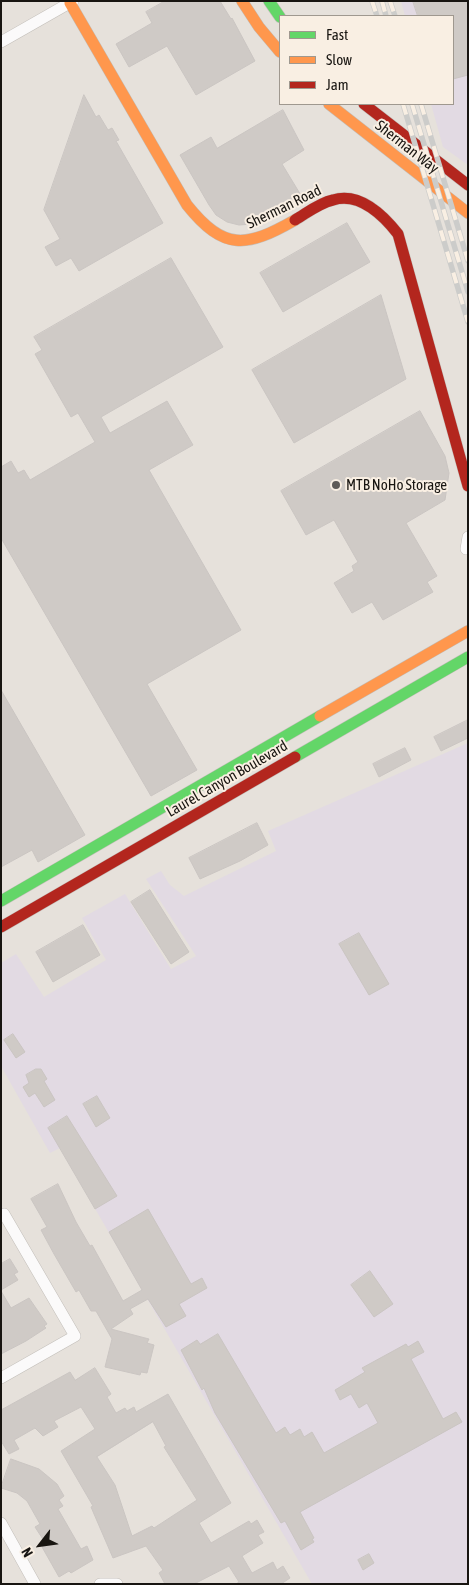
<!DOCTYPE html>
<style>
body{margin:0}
#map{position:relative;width:469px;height:1585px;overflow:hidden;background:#e6e1db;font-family:"Asap Condensed",sans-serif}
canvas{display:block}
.frame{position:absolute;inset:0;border:2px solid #181511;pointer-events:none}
.legend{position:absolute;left:279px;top:15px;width:175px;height:90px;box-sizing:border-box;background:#f9efe3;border:1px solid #9f988f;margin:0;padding:6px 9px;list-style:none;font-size:15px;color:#181511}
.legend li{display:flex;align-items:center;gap:10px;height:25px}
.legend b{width:25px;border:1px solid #9f988f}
.north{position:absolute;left:15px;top:1520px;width:50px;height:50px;-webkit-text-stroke:4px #f9efe3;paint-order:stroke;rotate:240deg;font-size:14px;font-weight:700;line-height:20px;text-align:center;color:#181511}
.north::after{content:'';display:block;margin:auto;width:18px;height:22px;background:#181511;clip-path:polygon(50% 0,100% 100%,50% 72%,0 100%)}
</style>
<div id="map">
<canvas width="469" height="1585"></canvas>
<div class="frame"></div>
<ul class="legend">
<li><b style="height:6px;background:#63d668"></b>Fast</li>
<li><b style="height:6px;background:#ff974d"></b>Slow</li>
<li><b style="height:6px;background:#b3261e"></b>Jam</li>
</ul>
<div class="north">N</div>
</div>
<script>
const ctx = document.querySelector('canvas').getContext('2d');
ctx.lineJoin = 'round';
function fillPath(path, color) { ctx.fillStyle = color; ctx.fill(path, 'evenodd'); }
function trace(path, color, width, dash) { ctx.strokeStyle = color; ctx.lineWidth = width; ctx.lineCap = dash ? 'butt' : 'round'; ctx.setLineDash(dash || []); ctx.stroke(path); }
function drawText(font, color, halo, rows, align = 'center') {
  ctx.font = font + ' "Asap Condensed",sans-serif'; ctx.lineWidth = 4; ctx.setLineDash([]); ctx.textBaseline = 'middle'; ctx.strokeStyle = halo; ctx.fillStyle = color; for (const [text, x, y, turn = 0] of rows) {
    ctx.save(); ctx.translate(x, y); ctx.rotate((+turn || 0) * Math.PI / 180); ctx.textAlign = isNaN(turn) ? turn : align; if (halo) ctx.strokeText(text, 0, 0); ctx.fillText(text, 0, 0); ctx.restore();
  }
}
fillPath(new Path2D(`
 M401 1H468V165L443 147 431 104H453V16H405Z
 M468 743V1584H312L60 1148 50 1153 1 1066V963L16 954 44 997 106 960 82 918 125 894 171 969 196 956 146 879 161 871 170 885 184 896 276 851 268 831Z`), '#e2dae3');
const building = new Path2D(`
 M165 1H220L231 19 232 18 255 61 196 95 167 46 129 67 116 44 152 23 146 12Z
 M413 1H468V75L453 79V16H418Z
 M84 95 96 117 99 115 108 130 112 128 119 140 116 141 163 223 79 271 71 258 56 266 45 247 60 239 44 210Z
 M283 110 304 150 282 164 302 197 252 224 239 225 227 222 216 215 209 205 180 155 211 137 217 148Z
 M347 223 370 262 283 312 260 273Z
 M171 258 223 347 101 417 110 433 167 401 193 445 149 470 241 630 147 684 197 770 151 796 1 538V467L11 461 18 473 24 470 30 480 95 442 78 413 71 417 35 354 42 350 34 337Z
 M381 295 406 379 294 443 252 370Z
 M420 411 445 456 449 473 445 500 406 523 437 576 427 582 433 592 383 620 372 602 352 613 334 583 354 571 352 566 358 562 334 520 306 535 281 491Z
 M1 690 85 835 38 862 32 850 1 867Z
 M468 720V738L441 751 434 737Z
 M405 748 411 760 379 777 373 764Z
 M257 823 268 845 240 861 200 879 189 858Z
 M150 890 189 952 171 964 131 902Z
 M83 925 100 955 53 982 36 952Z
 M359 933 389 984 369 995 339 944Z
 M13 1034 25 1052 16 1058 4 1040Z
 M36 1069H41L47 1079 44 1081 55 1100 44 1107 35 1093 29 1097 23 1087 29 1083 26 1075Z
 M97 1096 110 1118 96 1127 83 1104Z
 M67 1116 117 1196 95 1209 48 1128Z
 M58 1184 76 1222 90 1246 92 1245 123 1301 142 1290 109 1232 148 1209 191 1284 202 1278 207 1288 179 1304 186 1316 166 1327 148 1299 130 1309 133 1314 111 1329 149 1339 147 1343 154 1345 147 1373 141 1372 140 1375 105 1367 112 1339 96 1311H91L79 1290 76 1292 54 1254 41 1230 47 1227 31 1199Z
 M10 1259 18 1272 14 1274 18 1280 1 1290V1264Z
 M370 1271 393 1304 374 1317 351 1285Z
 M1 1291 11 1308 29 1298 47 1324 44 1326 46 1328 26 1341 1 1354Z
 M218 1334 276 1433 285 1427 290 1435 300 1429 304 1437 312 1432 324 1453 378 1423 367 1403 359 1408 351 1394 340 1400 335 1390 365 1372 362 1368 406 1344 408 1347 418 1341 424 1352 411 1359 443 1419 456 1412 462 1422 300 1512 314 1538 312 1539 314 1542 301 1550 285 1521 281 1523 215 1413 204 1388 202 1390 181 1350 197 1340 200 1344Z
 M95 1368 111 1394 107 1397 116 1413 125 1408 127 1411 134 1407 136 1412 168 1394 231 1503 199 1523 211 1543 249 1521 251 1524 257 1520 264 1532 258 1535 263 1543 242 1556 252 1573 273 1562 277 1570 283 1566 290 1578 281 1584H236L239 1582 229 1566 194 1584H165L159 1573 163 1570 146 1546 113 1558 91 1507 93 1506 61 1451 95 1429 81 1407 54 1421 58 1427 43 1436 35 1428 14 1440 19 1449 9 1454 1 1441V1410L70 1372 75 1380ZM153 1422 166 1446 164 1447 197 1500 154 1528 152 1526 132 1536 115 1485 97 1457Z
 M11 1459 39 1469 57 1484 64 1496 59 1500 63 1506 58 1509 81 1549 87 1546 93 1560 71 1573 69 1571 59 1577 42 1547 46 1544 35 1527 40 1524 27 1501 17 1493 1 1488Z
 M369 1554 374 1563 363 1570 358 1560Z`);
fillPath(building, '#cfcac6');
trace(building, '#cac5c2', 1);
const street = new Path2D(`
 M1 42 73 1
 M466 549 468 537
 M1 1216 4 1214 75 1336 1 1378
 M1 1523 35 1584
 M100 1584H117`);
const fast = new Path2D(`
 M269 1 280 17
 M295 757 468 657
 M1 901 320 716`);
const slow = new Path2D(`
 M242 1 259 27 280 52
 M70 3 187 205C224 251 246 248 295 220
 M329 104 468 213
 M320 716 468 631`);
const jam = new Path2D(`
 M364 104 468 185
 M295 220C307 213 319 203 333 200 359 192 383 215 398 234L468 486
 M1 927 295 757`);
trace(street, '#c1bdb8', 12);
trace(fast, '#c1bdb8', 12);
trace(slow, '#c1bdb8', 12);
trace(jam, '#c1bdb8', 12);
trace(street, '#fbfafa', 11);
trace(fast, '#63d668', 11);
trace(slow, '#ff974d', 11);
trace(jam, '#b3261e', 11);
const rail = new Path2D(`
 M372 1 377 16
 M382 1 386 16
 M390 1 395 16
 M403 104 468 322
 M412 104 468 292
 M421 104 468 261`);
trace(rail, '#ccccca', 5.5);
trace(rail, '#f9efe3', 4, [11]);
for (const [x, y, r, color] of [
 [336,485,5,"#605c58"]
]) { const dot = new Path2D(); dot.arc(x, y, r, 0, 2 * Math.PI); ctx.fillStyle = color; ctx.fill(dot); trace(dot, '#f9efe3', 2); }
drawText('15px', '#181511', '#f9efe3', [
 ["Sherman Way",407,147,38],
 ["Sherman Road",284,207,-26],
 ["Laurel Canyon Boulevard",227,779,-30]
]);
drawText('15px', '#181511', '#f9efe3', [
 ["MTB NoHo Storage",346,485]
], 'left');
</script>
